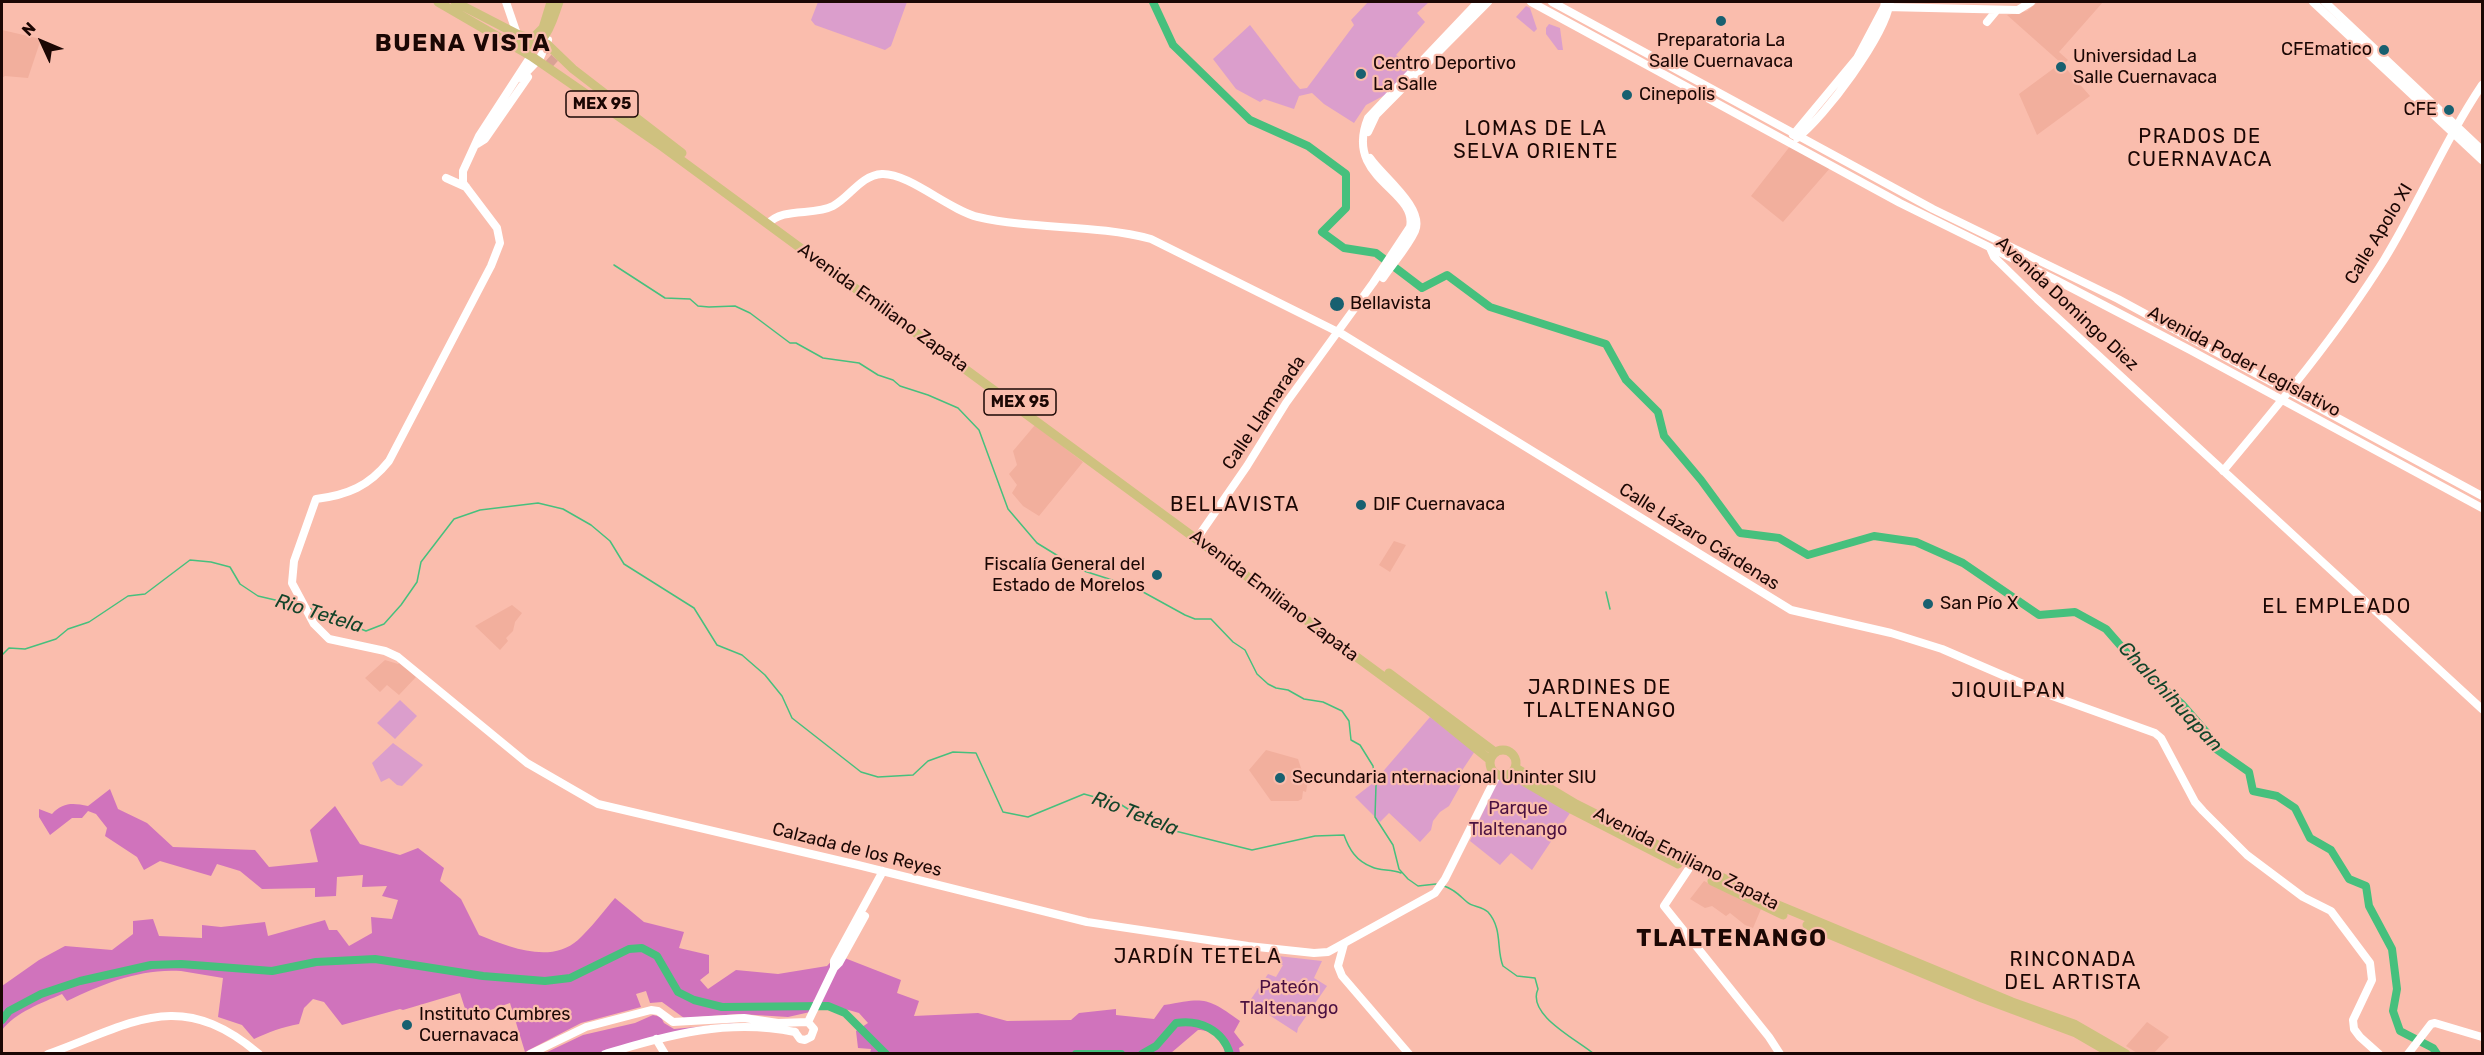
<!DOCTYPE html>
<meta charset="utf-8">
<style>
body{margin:0}
#map{position:relative;width:2484px;height:1055px;overflow:hidden;background:#fabdad;font-family:Rubik,sans-serif}
canvas{display:block}
.frame{position:absolute;inset:0;border:3px solid #1b0704;pointer-events:none}
.north{position:absolute;left:12px;top:12px;width:60px;height:60px;-webkit-text-stroke:4px #fabdad;paint-order:stroke;rotate:314deg;font-size:16px;font-weight:700;line-height:24px;text-align:center;color:#1b0704}
.north::after{content:'';display:block;margin:auto;width:21px;height:27px;background:#1b0704;clip-path:polygon(50% 0,100% 100%,50% 72%,0 100%)}
</style>
<div id="map">
<canvas width="2484" height="1055"></canvas>
<div class="frame"></div>
<div class="north">N</div>
</div>
<script>
const ctx = document.querySelector('canvas').getContext('2d');
ctx.lineJoin = 'round';
function fillPath(path, color) { ctx.fillStyle = color; ctx.fill(path, 'evenodd'); }
function trace(path, color, width, dash) { ctx.strokeStyle = color; ctx.lineWidth = width; ctx.lineCap = dash ? 'butt' : 'round'; ctx.setLineDash(dash || []); ctx.stroke(path); }
function drawText(font, color, halo, rows, align = 'center') {
  ctx.font = font + ' Rubik,sans-serif'; ctx.lineWidth = 4.5; ctx.setLineDash([]); ctx.textBaseline = 'middle'; ctx.strokeStyle = halo; ctx.fillStyle = color; for (const [text, x, y, turn = 0] of rows) {
    ctx.save(); ctx.translate(x, y); ctx.rotate((+turn || 0) * Math.PI / 180); ctx.textAlign = isNaN(turn) ? turn : align; if (halo) ctx.strokeText(text, 0, 0); ctx.fillText(text, 0, 0); ctx.restore();
  }
}
fillPath(new Path2D(`
 M2038 2H2103L2059 52 2068 60 2063 65 2090 96 2037 135 2019 94 2061 63 2007 15 2027 11Z
 M2 30 41 39 28 78 5 76 2 78Z
 M1791 145 1831 167 1783 222 1751 196Z
 M1035 425 1083 462 1039 516 1023 506 1012 493 1017 485 1009 474 1017 465 1013 451Z
 M1394 541 1406 545 1390 572 1379 565Z
 M512 605 522 613 515 622 513 631 506 638 508 641 500 650 475 626Z
 M385 660 398 664 400 662 416 677 399 695 387 685 380 692 365 678Z
 M1266 750 1298 759 1307 786 1306 792 1303 791 1302 799 1298 801H1271L1249 770Z
 M1704 881 1761 909 1753 928 1745 925 1730 913 1726 916 1712 906 1705 908 1690 899Z
 M2147 1022 2169 1037 2154 1053H2137L2126 1046Z`), '#f2af9d');
fillPath(new Path2D(`
 M818 2H907L891 46 885 50 815 25 811 20Z
 M1368 2H1429L1417 13 1425 22 1396 55 1412 66 1385 95 1366 105 1354 123 1324 104 1312 93 1299 96 1294 109 1264 99 1260 102 1236 89 1213 59 1250 25 1293 81 1300 89 1307 88 1354 25 1351 20Z
 M1526 6 1530 8 1537 29 1534 32 1516 17Z
 M1549 24 1560 28 1563 50H1558L1546 34V28Z
 M400 700 417 716 395 739 377 723Z
 M1430 717 1475 751 1457 778 1462 783 1449 806 1440 812 1433 821 1431 830 1420 842 1389 813 1380 822 1355 797 1373 783Z
 M393 743 423 765 402 786 397 785 389 778 381 782 372 763Z
 M1511 777 1570 813 1532 870 1511 853 1500 865 1470 841 1498 779Z
 M1278 956 1322 961 1314 978 1327 986 1298 1028 1297 1033 1249 1002 1268 974 1276 977 1283 965 1275 962Z`), '#db9ecc');
fillPath(new Path2D(`
 M110 789 118 809 147 823 173 847 255 850 269 867 318 862 310 830 335 806 360 844 400 855 418 848 444 868 440 881 461 899 479 935C507 946 550 965 578 940 591 928 603 912 615 898L644 922 684 932 679 948 709 955V973L700 980 708 989 736 970 778 974 827 966 837 955 901 980 897 993 919 1001 914 1016 978 1013 1007 1021 1071 1020 1079 1013 1116 1009V1015L1154 1019 1164 1005C1204 998 1206 996 1240 1021L1234 1032 1244 1045 1239 1048 1240 1053H1225C1222 1040 1213 1030 1198 1030L1171 1053H870L871 1049 858 1048 856 1031 868 1023 859 1013 814 1000 810 1012 788 1017 739 1014 684 1018 662 1002 650 1003 646 991 636 994 641 1007 581 1023 525 1052 510 1003 468 1018 460 993 403 1010 400 1009 342 1025 324 1002 313 999 304 1008 299 1024C282 1027 269 1032 254 1039L242 1025 218 1017 223 978C209 976 195 973 181 971 141 968 102 984 67 1001L62 994C42 1003 16 1012 2 1030V986L39 960 65 946 112 950 133 934V921L153 919 159 936 202 938V925L221 927 265 922 268 936 325 920 329 930H337L349 946 372 933 371 917 392 919 398 900 382 896 387 886 362 887 363 875 337 877 336 896 315 897V888L262 889 240 871 217 864 211 876 160 861 144 870 137 857 105 836 107 828 96 814 88 811 82 818H72L50 835 39 817V809L52 814C63 802 73 803 88 806Z
 M653 1015 661 1017 664 1023 674 1029 737 1023 691 1031 603 1053 543 1054 583 1035 635 1023Z`), '#d073bc');
trace(new Path2D(`
 M614 265 665 298 690 299 698 306 709 307 735 306 750 313 790 343H796L823 358 859 363 878 375 893 380 900 386 928 395 958 408 979 430 1008 509 1037 543 1081 570 1134 587 1185 615 1195 619H1211L1233 642 1245 650 1257 674 1268 684 1276 688 1288 690 1304 699 1323 702 1342 711 1349 721 1351 740 1360 745 1373 766 1376 785 1375 817 1393 845 1399 869 1408 879 1418 886 1436 884
 M1606 592 1610 609
 M309 608 330 619 346 623 366 631 384 624 401 605 417 582 421 562 454 519 480 510 538 503 563 509 591 525 610 541 624 564 694 608 717 645 742 655 765 675 782 696 792 718 861 772 878 777 913 775 928 761 953 752 976 753 1003 812 1028 817 1084 794 1120 804 1155 826 1252 850 1315 836 1344 835C1349 849 1356 861 1372 867 1380 871 1391 869 1401 873
 M2 655 9 648 25 649 56 639 68 629 89 622 128 596 145 594 190 560 211 562 230 567 240 584 258 596 301 606
 M1444 886C1454 889 1459 895 1467 902 1472 907 1482 906 1488 912 1503 929 1496 949 1503 966L1517 976 1535 978 1538 989C1526 1015 1578 1040 1594 1054`), '#46c07d', 1.5);
trace(new Path2D(`
 M1153 2 1173 45 1250 120 1308 146 1346 174V208L1322 232 1344 248 1376 253 1422 288 1447 275 1490 307 1606 344 1626 380 1658 412 1664 436 1701 480 1740 533 1779 538 1808 555 1874 536 1916 542 1963 563 2039 615 2075 612 2106 629 2140 668 2182 704 2208 734 2216 749 2249 772 2253 791 2277 796 2295 808 2310 838 2331 850 2349 879 2366 886 2369 906 2392 949 2397 989 2393 1011 2400 1031 2433 1048 2437 1054
 M2 1020 9 1011 41 994 80 981 151 965 181 964 272 971 316 962 375 959 483 976 545 981 570 978 629 949 642 948 657 956 678 992 694 1000 722 1007 828 1006 845 1013 886 1054
 M1076 1054H1121
 M1142 1054 1156 1046 1176 1023C1199 1019 1223 1030 1230 1054`), '#46c07d', 8);
trace(new Path2D(`
 M541 47 545 55 557 66`), '#d9a294', 9, [9, 4.5]);
trace(new Path2D(`
 M506 2 517 34
 M1531 2 1900 203 2056 280 2190 350 2482 508
 M1552 2 1933 209 2118 299 2482 496
 M2313 2 2482 160
 M2325 2 2482 150
 M1885 7 2018 10 2031 2
 M1987 22 1997 10
 M531 56 479 136 463 171V183L497 228 500 243 491 266 389 461C369 486 348 495 316 499L294 561 292 583 314 624 329 639 385 651 398 657 527 763 598 804 858 865 1087 922 1248 946 1314 953 1328 952 1435 893 1445 879 1497 775
 M521 78 540 58 548 40
 M1368 132 1376 115 1488 2
 M1793 135 1857 58 1884 7 1885 2
 M1797 138C1825 117 1885 36 1890 2
 M477 144 485 139 528 77
 M1370 158C1382 176 1425 208 1415 231 1407 248 1393 263 1383 278
 M446 178 466 187
 M768 224C782 207 814 216 833 206 850 197 861 175 882 174 909 173 949 210 978 217 1034 230 1095 224 1151 239L1342 334 1791 610 1891 633 1942 649 2044 693 2155 733 2161 738 2195 802 2203 811 2247 855 2303 897 2331 911 2370 963 2372 980 2353 1020 2354 1029 2360 1037 2379 1054
 M1990 248 1994 257 2037 299 2482 709
 M2223 471C2280 403 2337 335 2384 260 2419 203 2445 140 2482 85
 M1200 534 1247 466 1286 403 1373 283 1410 227C1418 190 1343 179 1368 118L1478 2
 M1692 864 1664 906 1769 1037 1780 1054
 M1344 944 1338 966 1342 976 1409 1054
 M834 968 839 963 865 916
 M808 1022 834 968V961L883 871
 M795 1032 800 1039 805 1040 811 1037 814 1029 808 1022
 M656 1039 665 1054
 M48 1054C132 1024 179 986 259 1054
 M530 1054 586 1027 651 1010 658 1011 673 1022 744 1018 778 1023 808 1022
 M605 1054C670 1035 727 1018 795 1032
 M2408 1054 2431 1024 2435 1023 2482 1037`), '#fff', 8);
trace(new Path2D(`
 M438 2 531 56 663 147 1426 708 1490 760
 M455 2 517 34 547 44 573 69 682 153
 M532 39 543 28 551 2
 M514 40C545 57 551 23 559 2
 M1389 673 1495 752
 M1490 763a13 13 0 1 1 26 0a13 13 0 1 1-26 0Z
 M1516 768 1576 804 1773 903 2012 1002 2074 1024 2126 1054
 M1511 774 1573 810 1678 864
 M1712 881 1783 915
 M1807 925 1982 998 2076 1033 2112 1054`), '#cfc17f', 9);
for (const [x, y, r, color] of [
 [1721,21,6,"#186070"],
 [2384,50,6,"#186070"],
 [2061,67,6,"#186070"],
 [1361,74,6,"#186070"],
 [1627,95,6,"#186070"],
 [2449,110,6,"#186070"],
 [1337,304,8,"#186070"],
 [1361,505,6,"#186070"],
 [1157,575,6,"#186070"],
 [1928,604,6,"#186070"],
 [1280,778,6,"#186070"],
 [407,1025,6,"#186070"]
]) { const dot = new Path2D(); dot.arc(x, y, r, 0, 2 * Math.PI); ctx.fillStyle = color; ctx.fill(dot); trace(dot, '#fabdad', 2); }
for (const [x, y, w] of [
 [602,104,72],
 [1020,402,72]
]) { const box = new Path2D(); box.roundRect(x - w / 2, y - 13, w, 26, 4.5); ctx.fillStyle = '#fabdad'; ctx.fill(box); trace(box, '#1b0704', 1.5); }
drawText('bold 16px', '#1b0704', null, [
 ["MEX 95",602,104],
 ["MEX 95",1020,402]
]);
drawText('18px', '#1b0704', '#fabdad', [
 ["Preparatoria La",1721,41,"center"],
 ["Salle Cuernavaca",1721,62,"center"],
 ["CFEmatico",2372,50,"right"],
 ["Universidad La",2073,57],
 ["Salle Cuernavaca",2073,78],
 ["Centro Deportivo",1373,64],
 ["La Salle",1373,85],
 ["Cinepolis",1639,95],
 ["CFE",2437,110,"right"],
 ["Bellavista",1350,304],
 ["DIF Cuernavaca",1373,505],
 ["Fiscalía General del",1145,565,"right"],
 ["Estado de Morelos",1145,586,"right"],
 ["San Pío X",1940,604],
 ["Secundaria nternacional Uninter SIU",1292,778],
 ["Instituto Cumbres",419,1015],
 ["Cuernavaca",419,1036]
], 'left');
drawText('18px', '#1b0704', '#fabdad', [
 ["Calle Apolo XI",2379,234,-59],
 ["Avenida Domingo Diez",2067,304,43],
 ["Avenida Emiliano Zapata",883,308,36],
 ["Avenida Poder Legislativo",2244,362,28],
 ["Calle Llamarada",1264,413,-56],
 ["Calle Lázaro Cárdenas",1699,537,32],
 ["Avenida Emiliano Zapata",1274,596,37],
 ["Calzada de los Reyes",857,850,14],
 ["Avenida Emiliano Zapata",1686,859,27]
]);
drawText('18px', '#4b1141', '#fabdad', [
 ["Parque",1518,809],
 ["Tlaltenango",1518,830],
 ["Pateón",1289,988],
 ["Tlaltenango",1289,1009]
]);
ctx.letterSpacing = '1.5px';
drawText('20px', '#1b0704', '#fabdad', [
 ["LOMAS DE LA",1536,129],
 ["SELVA ORIENTE",1536,152],
 ["PRADOS DE",2200,137],
 ["CUERNAVACA",2200,160],
 ["BELLAVISTA",1235,505],
 ["EL EMPLEADO",2337,607],
 ["JARDINES DE",1600,688],
 ["TLALTENANGO",1600,711],
 ["JIQUILPAN",2009,691],
 ["JARDÍN TETELA",1198,957],
 ["RINCONADA",2073,960],
 ["DEL ARTISTA",2073,983]
]);
ctx.letterSpacing = '0px';
drawText('italic 20px', '#13442a', '#fabdad', [
 ["Rio Tetela",319,614,17],
 ["Chalchihuapan",2170,697,47],
 ["Rio Tetela",1135,814,21]
]);
ctx.letterSpacing = '1.5px';
drawText('bold 24px', '#1b0704', '#fabdad', [
 ["BUENA VISTA",463,44],
 ["TLALTENANGO",1732,939]
]);
ctx.letterSpacing = '0px';
</script>
